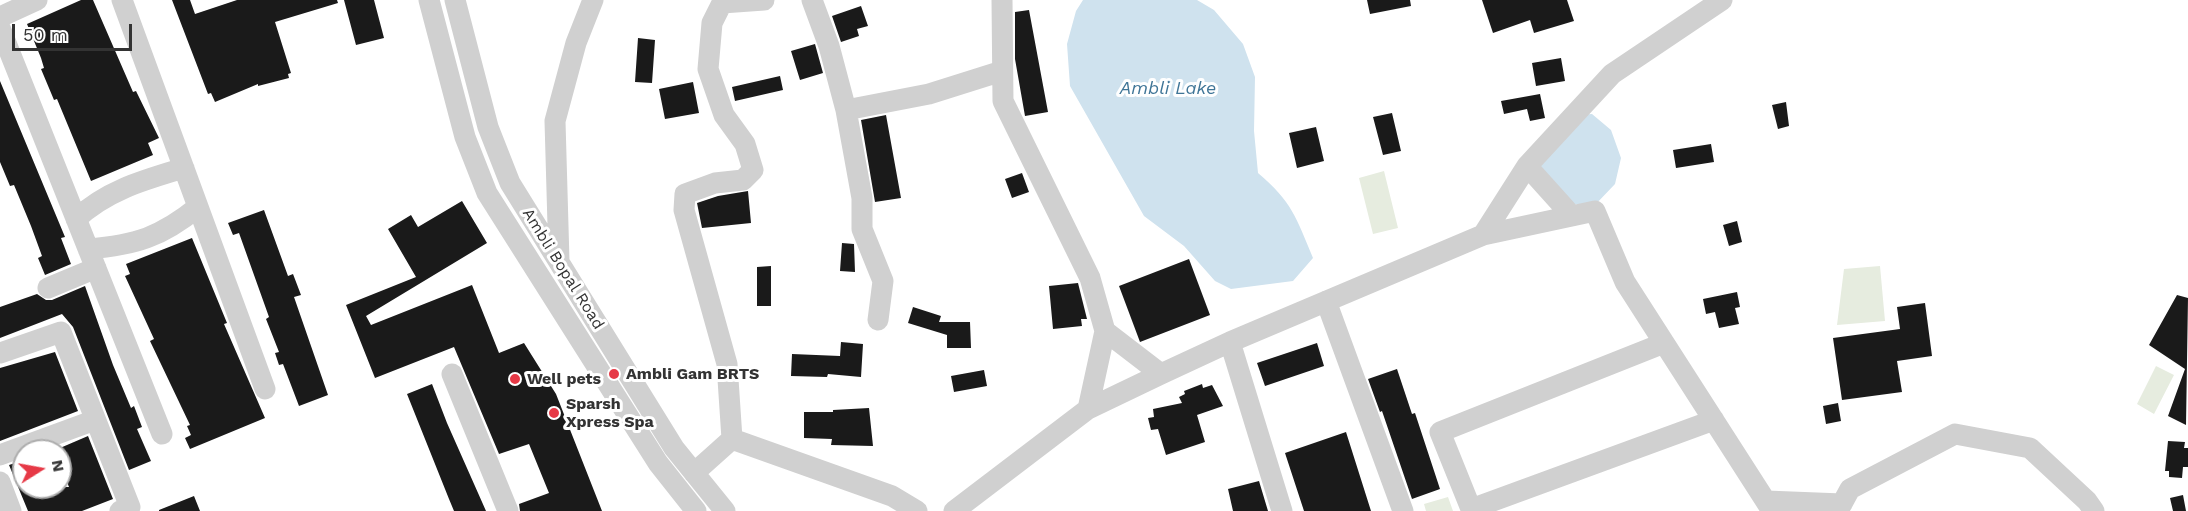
<!DOCTYPE html>
<style>
body{margin:0}
#map{position:relative;width:2188px;height:511px;overflow:hidden;background:#fff;font-family:"Work Sans",sans-serif}
canvas{display:block}
.north{position:absolute;left:12px;top:439px;width:60px;height:60px;box-sizing:border-box;background:#fff;border:2px solid #adadad;border-radius:50%;rotate:79deg;font-size:16px;font-weight:700;line-height:24px;text-align:center;color:#333}
.north::after{content:'';display:block;margin:auto;width:21px;height:27px;background:#e63946;clip-path:polygon(50% 0,100% 100%,50% 72%,0 100%)}
.scale{position:absolute;left:12px;top:24px;width:120px;height:27px;box-sizing:border-box;border:3px solid #333;border-top:0;padding-left:8px;font-size:18px;line-height:21px;white-space:nowrap;color:#333;-webkit-text-stroke:4px #fff;paint-order:stroke}
</style>
<div id="map">
<canvas width="2188" height="511"></canvas>
<div class="north">N</div>
<div class="scale">50 m</div>
</div>
<script>
const ctx = document.querySelector('canvas').getContext('2d');
ctx.lineJoin = 'round';
function fillPath(path, color) { ctx.fillStyle = color; ctx.fill(path, 'evenodd'); }
function trace(path, color, width, dash) { ctx.strokeStyle = color; ctx.lineWidth = width; ctx.lineCap = dash ? 'butt' : 'round'; ctx.setLineDash(dash || []); ctx.stroke(path); }
function drawText(font, color, halo, rows, align = 'center') {
  ctx.font = font + ' "Work Sans",sans-serif'; ctx.lineWidth = 6; ctx.setLineDash([]); ctx.textBaseline = 'middle'; ctx.strokeStyle = halo; ctx.fillStyle = color; for (const [text, x, y, turn = 0] of rows) {
    ctx.save(); ctx.translate(x, y); ctx.rotate((+turn || 0) * Math.PI / 180); ctx.textAlign = isNaN(turn) ? turn : align; if (halo) ctx.strokeText(text, 0, 0); ctx.fillText(text, 0, 0); ctx.restore();
  }
}
fillPath(new Path2D(`
 M1384 171 1398 228 1373 234 1359 178Z
 M1880 266 1885 321 1837 325 1844 269Z
 M2156 366 2174 375 2154 414 2137 404Z
 M1448 497 1453 511H1426L1424 504Z`), '#e6ecdf');
fillPath(new Path2D(`
 M1083 0H1197L1214 10 1243 44 1255 77 1254 131 1258 173C1292 202 1296 217 1313 258L1293 281 1231 289 1215 281 1184 246 1144 216 1070 86 1067 44 1076 11Z
 M1592 114 1611 130 1621 158 1615 184 1595 205 1566 204 1543 181 1539 157 1577 115Z`), '#cfe2ee');
fillPath(new Path2D(`
 M81 0H93L133 92 136 91 159 138 148 143 153 155 91 181 57 99 54 100 41 69 44 68 41 58 27 24Z
 M172 0H190L195 14 237 0H337L338 3 275 22 291 73 288 74 289 78 258 86V84L215 102 211 93 208 94Z
 M344 0H374L384 38 356 45Z
 M1367 0H1410L1411 6 1370 14Z
 M1482 0H1567L1574 21 1534 33 1530 20 1493 33Z
 M861 6 868 26 857 29 859 36 841 42 832 16Z
 M1029 10 1048 112 1025 116 1015 59V12Z
 M638 38 655 40 652 83 635 82Z
 M815 44 823 73 800 80 791 51Z
 M1561 58 1565 81 1536 86 1532 63Z
 M780 76 783 90 735 101 732 87Z
 M0 81 65 237 61 238 71 264 45 275 38 258 42 256 31 226 14 185 10 186 0 162Z
 M693 82 699 113 665 119 659 89Z
 M1540 94 1545 118 1530 121 1527 109 1504 114 1501 101Z
 M1786 102 1789 126 1778 129 1772 105Z
 M1392 113 1401 151 1383 155 1373 117Z
 M886 115 901 198 875 202 861 120Z
 M1316 127 1324 161 1297 168 1289 133Z
 M1711 144 1714 162 1676 168 1673 150Z
 M1022 173 1029 192 1012 198 1005 179Z
 M748 191 751 223 702 228 697 203 718 196Z
 M462 201 487 243 366 316 371 325 472 285 499 353 524 343 556 394 602 511H520L519 504 549 493 529 444 499 454 454 347 375 378 346 305 416 277 388 229 411 215 418 227Z
 M264 210 288 276 293 274 301 295 294 297 328 395 299 406 283 364 279 365 275 353 279 352 266 319 269 317 239 233 233 235 228 223Z
 M1737 221 1742 242 1729 246 1723 225Z
 M192 238 227 323 224 324 265 418 190 449 185 438 191 435 187 426 190 425 150 341 154 339 125 276 130 274 126 264Z
 M842 243 854 244 855 272 840 271Z
 M1189 259 1210 315 1140 342 1119 286Z
 M771 266V306H757V267Z
 M1078 283 1087 319H1081L1082 326 1053 329 1049 286Z
 M85 286 113 365 131 408 134 406 142 427 137 429 151 461 129 470 73 327 62 314 0 338V307L37 294 46 300H52Z
 M1737 292 1740 307 1735 308 1739 324 1719 328 1715 312 1706 314 1703 299Z
 M2177 295 2188 298 2186 425 2168 416 2185 369 2149 345Z
 M1925 303 1932 356 1897 361 1902 392 1842 400 1833 338 1900 329 1897 307Z
 M913 307 941 316 939 322H970L971 348H947V335L908 323Z
 M841 342 863 344 861 377 828 374 827 377 791 376 792 354 840 356Z
 M1317 343 1324 366 1265 386 1257 363Z
 M55 352 78 411 0 441V368Z
 M1397 369 1412 414 1415 413 1440 489 1412 499 1382 411 1380 412 1368 379Z
 M984 370 987 386 954 392 951 376Z
 M432 384 447 423 486 511H454L449 499 407 394Z
 M1202 384 1203 388 1212 385 1223 406 1197 415 1205 442 1166 455 1158 429 1151 430 1148 418 1154 417 1153 409 1182 403 1179 397 1185 394 1184 391Z
 M1838 403 1841 421 1826 424 1823 406Z
 M869 408 873 446 831 445 832 439 804 438V412H833V410Z
 M1346 432 1371 511H1304L1285 453Z
 M88 436 113 499 82 511H28L9 465 24 460V487H69L60 465V448Z
 M2168 441 2185 442 2184 448H2188V467H2183L2182 478 2169 477V471H2165Z
 M1259 481 1268 511H1233L1228 489Z
 M2183 495 2186 511H2173L2170 498Z
 M194 496 200 511H159V510Z`), '#1a1a1a');
trace(new Path2D(`
 M122 0 265 389
 M429 0 465 137 487 193 658 463 696 511
 M455 0 488 127 510 183 674 448 725 511
 M812 0 829 46 846 110 862 198V229L883 281 878 320
 M1002 0 1003 101 1090 278 1105 331
 M0 17 37 0
 M0 28 162 434
 M846 110 929 94 1002 71
 M1527 166 1572 216
 M76 219C107 190 144 180 184 168
 M1483 235 1527 166 1612 74 1722 0
 M88 249C136 245 161 237 198 207
 M559 261 555 121 576 43 593 0
 M48 288 96 268
 M1326 301 1403 511
 M1230 342 1282 511
 M1664 343 1440 432 1471 509 1714 420
 M0 353 61 332 130 507 120 511
 M452 374 508 511
 M1088 409 1105 331 1161 374
 M732 439 892 496 917 511
 M0 455 95 420
 M694 473 732 439 727 364 684 210 685 194 715 183 743 180 753 170 745 144 724 115 708 69 712 23 722 3 764 0
 M0 482 11 511
 M1766 501 1842 504
 M954 511 1088 409 1161 374 1230 342 1483 235 1595 211 1625 282 1772 511
 M1838 511 1850 489 1955 434 2030 448 2087 501 2094 511`), '#d0d0d0', 21);
for (const [x, y, r, color] of [
 [614,374,6,"#e63946"],
 [515,379,6,"#e63946"],
 [554,413,6,"#e63946"]
]) { const dot = new Path2D(); dot.arc(x, y, r, 0, 2 * Math.PI); ctx.fillStyle = color; ctx.fill(dot); trace(dot, '#fff', 2); }
drawText('16px', '#333', '#fff', [
 ["Ambli Bopal Road",563,269,58]
]);
drawText('bold 16px', '#333', '#fff', [
 ["Ambli Gam BRTS",626,374],
 ["Well pets",527,379],
 ["Sparsh",566,404],
 ["Xpress Spa",566,422]
], 'left');
drawText('italic 18px', '#3f7597', '#fff', [
 ["Ambli Lake",1168,89]
]);
</script>
